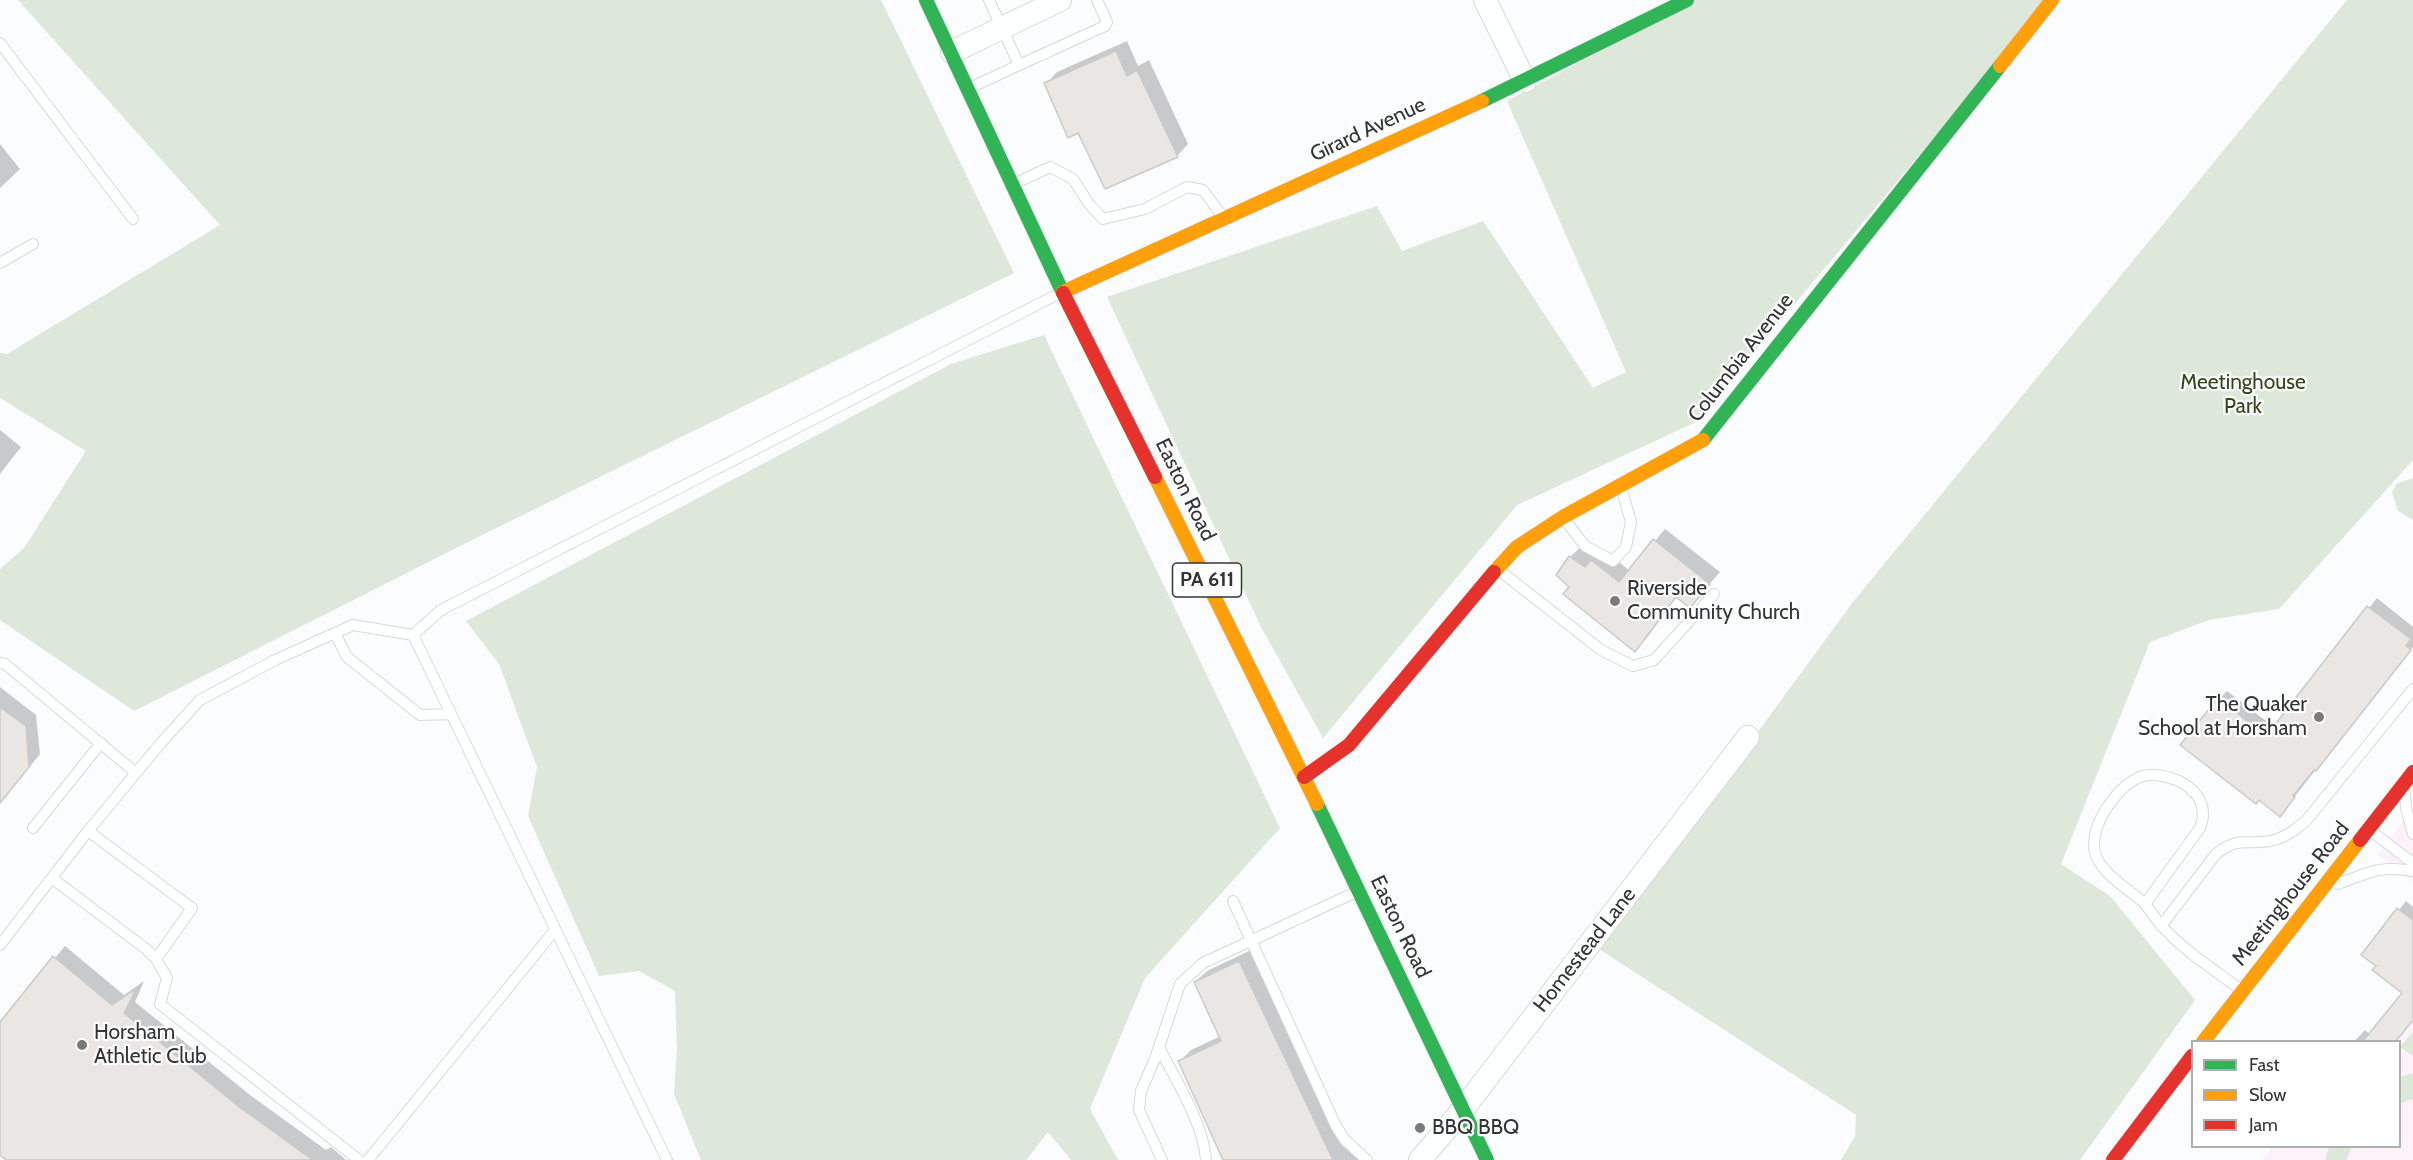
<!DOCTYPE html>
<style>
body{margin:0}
#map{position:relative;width:2413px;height:1160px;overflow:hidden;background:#fafcfe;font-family:Cabin,sans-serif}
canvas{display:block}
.legend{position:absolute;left:2191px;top:1040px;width:210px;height:108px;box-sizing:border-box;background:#fff;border:2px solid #adaeaf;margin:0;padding:8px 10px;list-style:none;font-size:18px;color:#333436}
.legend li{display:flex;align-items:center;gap:12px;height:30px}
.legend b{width:30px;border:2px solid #adaeaf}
</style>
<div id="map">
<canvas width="2413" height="1160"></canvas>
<ul class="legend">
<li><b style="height:8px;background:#30b455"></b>Fast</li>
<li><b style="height:8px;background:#ff9f0a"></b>Slow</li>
<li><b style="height:8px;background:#e5322d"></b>Jam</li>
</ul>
</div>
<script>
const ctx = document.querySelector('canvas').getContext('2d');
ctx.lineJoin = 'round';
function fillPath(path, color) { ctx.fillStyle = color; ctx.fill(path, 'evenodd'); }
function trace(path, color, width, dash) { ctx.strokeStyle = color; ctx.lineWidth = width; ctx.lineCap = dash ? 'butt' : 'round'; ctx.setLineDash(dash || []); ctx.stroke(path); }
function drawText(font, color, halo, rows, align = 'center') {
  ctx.font = font + ' Cabin,sans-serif'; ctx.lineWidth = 4.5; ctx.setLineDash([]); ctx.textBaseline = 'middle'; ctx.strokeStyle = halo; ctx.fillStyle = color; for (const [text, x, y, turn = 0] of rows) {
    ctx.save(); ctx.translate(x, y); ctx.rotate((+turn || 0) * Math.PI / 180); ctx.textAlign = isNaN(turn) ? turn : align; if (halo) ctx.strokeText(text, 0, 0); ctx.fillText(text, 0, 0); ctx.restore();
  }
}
fillPath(new Path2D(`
 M2413 808V882L2377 854Z
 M2413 1022V1160H2262L2272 1147 2400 1146V1042L2397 1041Z`), '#fcf3fa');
fillPath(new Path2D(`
 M18 0H881L1014 273 472 540 134 711 0 620V569L24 548 86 451 0 398V353L7 354 220 225Z
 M1697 0H2049L1696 422 1517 505 1323 738 1261 627 1107 297 1377 206 1402 251 1483 221 1593 388 1626 372 1507 101Z
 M2347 0H2413V460L2279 609 2209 620 2150 642 2061 864 2110 896 2195 1000 2080 1160H1841L1855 1136 1856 1115 1599 949 1853 602Z
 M1044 335 1280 828 1145 978 1090 1109 1118 1160H1071L1048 1132 1026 1160H701L674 1094 677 1048 675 991 639 971 599 976 528 816 537 767 499 664 466 621 951 364Z
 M2413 478V520L2398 511 2392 493 2396 484Z
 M2413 1032V1056L2400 1047Z
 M2413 1073V1099L2400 1103V1077Z
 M2329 1147V1146L2352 1147 2346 1160H2325Z`), '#dee8da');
fillPath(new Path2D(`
 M1127 41 1138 66 1149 60 1188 144 1177 156 1079 131 1046 84 1057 72Z
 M0 144 20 169 0 188Z
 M0 430 21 447 0 474Z
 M1665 529 1720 572 1690 606 1677 596 1646 639 1635 650 1571 586 1570 557 1582 546 1604 550 1630 571Z
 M2377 598 2413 627V647L2280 815 2219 699 2227 691 2274 727Z
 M0 687 36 715 40 754 0 804Z
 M2406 901 2413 907V1020L2396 1042H2354L2365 1030 2371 1035 2404 993 2378 966 2363 955Z
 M65 946 124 995 144 981 135 1002 250 1095 326 1150 331 1147 346 1160H17L0 1154V1024Z
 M1251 950 1342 1146 1362 1160H1225L1180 1061 1191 1050 1221 1036 1195 982 1207 971Z`), '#0003');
const building = new Path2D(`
 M1116 51 1127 76 1137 70 1178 157 1105 189 1078 133 1068 138 1044 83Z
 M1653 539 1710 584 1690 608 1676 597 1635 652 1563 594 1569 587 1556 575 1569 556 1585 567 1591 560 1619 582Z
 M2367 606 2411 639 2406 646 2411 650 2316 771 2314 770 2293 796 2295 797 2280 817 2259 800 2256 804 2180 745 2218 698 2266 736Z
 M0 707 26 726 29 767 0 803Z
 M2397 908 2413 920V1020L2396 1041H2363L2402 993 2372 970 2376 966 2361 955Z
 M53 956 112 1005 136 989 124 1013 238 1106 313 1160H6L0 1155V1022Z
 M1239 961 1333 1160H1223L1178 1061 1221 1041 1194 982Z`);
fillPath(building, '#eae6e3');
trace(building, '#cacaca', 1.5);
const lane = new Path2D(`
 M0 43 133 219
 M1019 65 1105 26 1107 22 1097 0
 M970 88 1019 65 989 0
 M1016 183 1050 167 1073 179 1089 204 1103 219 1145 209 1187 187 1203 190 1223 217
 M0 263 33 244
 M1565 520 1585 546 1613 561 1626 547 1631 522 1621 487
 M1499 570 1601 650 1633 666 1654 660 1714 594
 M335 633 347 657 420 715 451 714
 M413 635 667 1160
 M0 663 5 664 136 773
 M2405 794 2406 808 2413 834
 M33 828 101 743
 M88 831 192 908 156 959
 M2371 831 2413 863
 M53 879 146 949 156 959 167 978 160 1004 359 1160
 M2338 884C2368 873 2379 865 2413 871
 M1233 901 1336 1126 1345 1140 1367 1160
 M2145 904 2200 828C2212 797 2184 778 2156 775 2137 773 2122 787 2111 802 2101 815 2091 835 2095 852 2099 873 2131 890 2145 904 2151 911 2155 919 2162 926 2184 951 2213 969 2240 989
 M2161 926 2216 854C2241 834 2249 847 2274 840 2286 837 2296 829 2306 821L2413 689
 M0 945 88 831 160 744 200 700 275 660 353 625 413 635 441 610 1060 293
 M1159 1047C1175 1079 1204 1124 1206 1160
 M368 1160 555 930
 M1162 1160 1139 1110 1141 1091 1155 1059 1180 984 1203 963 1356 892`);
const street = new Path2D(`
 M1485 0 1525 81
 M952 52 1060 0
 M1420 1160 1464 1108 1748 737`);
const fast = new Path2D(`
 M926 0 1063 293
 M1482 101 1687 0
 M1703 440 2000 66
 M1317 804 1487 1160`);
const slow = new Path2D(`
 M2000 66 2052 0
 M1063 292 1482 101
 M1155 477 1317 804
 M1494 572 1517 547 1563 517 1703 440
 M2203 1042 2360 840`);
const jam = new Path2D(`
 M1063 293 1155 477
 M1304 777 1349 745 1494 572
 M2360 840 2413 772
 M2113 1160 2192 1056`);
trace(lane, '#d7d8d9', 12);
trace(street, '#d7d8d9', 24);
trace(fast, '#d7d8d9', 15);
trace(slow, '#d7d8d9', 15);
trace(jam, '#d7d8d9', 15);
trace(lane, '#feffff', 10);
trace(street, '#feffff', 22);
trace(fast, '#30b455', 14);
trace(slow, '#ff9f0a', 14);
trace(jam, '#e5322d', 14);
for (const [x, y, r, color] of [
 [1615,601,6,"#797a7c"],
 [2319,717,6,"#797a7c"],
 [82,1045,6,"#797a7c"],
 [1420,1128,6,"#797a7c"]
]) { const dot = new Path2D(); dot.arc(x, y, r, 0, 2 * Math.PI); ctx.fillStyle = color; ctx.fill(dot); trace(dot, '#fff', 2); }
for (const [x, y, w] of [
 [1207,580,69]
]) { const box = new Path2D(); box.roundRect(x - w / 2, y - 17, w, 34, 4.5); ctx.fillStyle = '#fff'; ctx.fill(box); trace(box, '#333436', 1.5); }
drawText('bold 20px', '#333436', null, [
 ["PA 611",1207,580]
]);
drawText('21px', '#333436', '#fff', [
 ["Girard Avenue",1368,130,-25],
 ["Columbia Avenue",1741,358,-52],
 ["Easton Road",1185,490,64],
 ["Meetinghouse Road",2291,894,-52],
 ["Easton Road",1400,927,64],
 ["Homestead Lane",1585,950,-52]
]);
drawText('21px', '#2f491b', '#fff', [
 ["Meetinghouse",2243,383],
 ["Park",2243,407]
]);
drawText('21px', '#333436', '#fff', [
 ["Riverside",1627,589],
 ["Community Church",1627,613],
 ["The Quaker",2307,705,"right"],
 ["School at Horsham",2307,729,"right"],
 ["Horsham",94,1033],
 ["Athletic Club",94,1057],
 ["BBQ BBQ",1432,1128]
], 'left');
</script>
